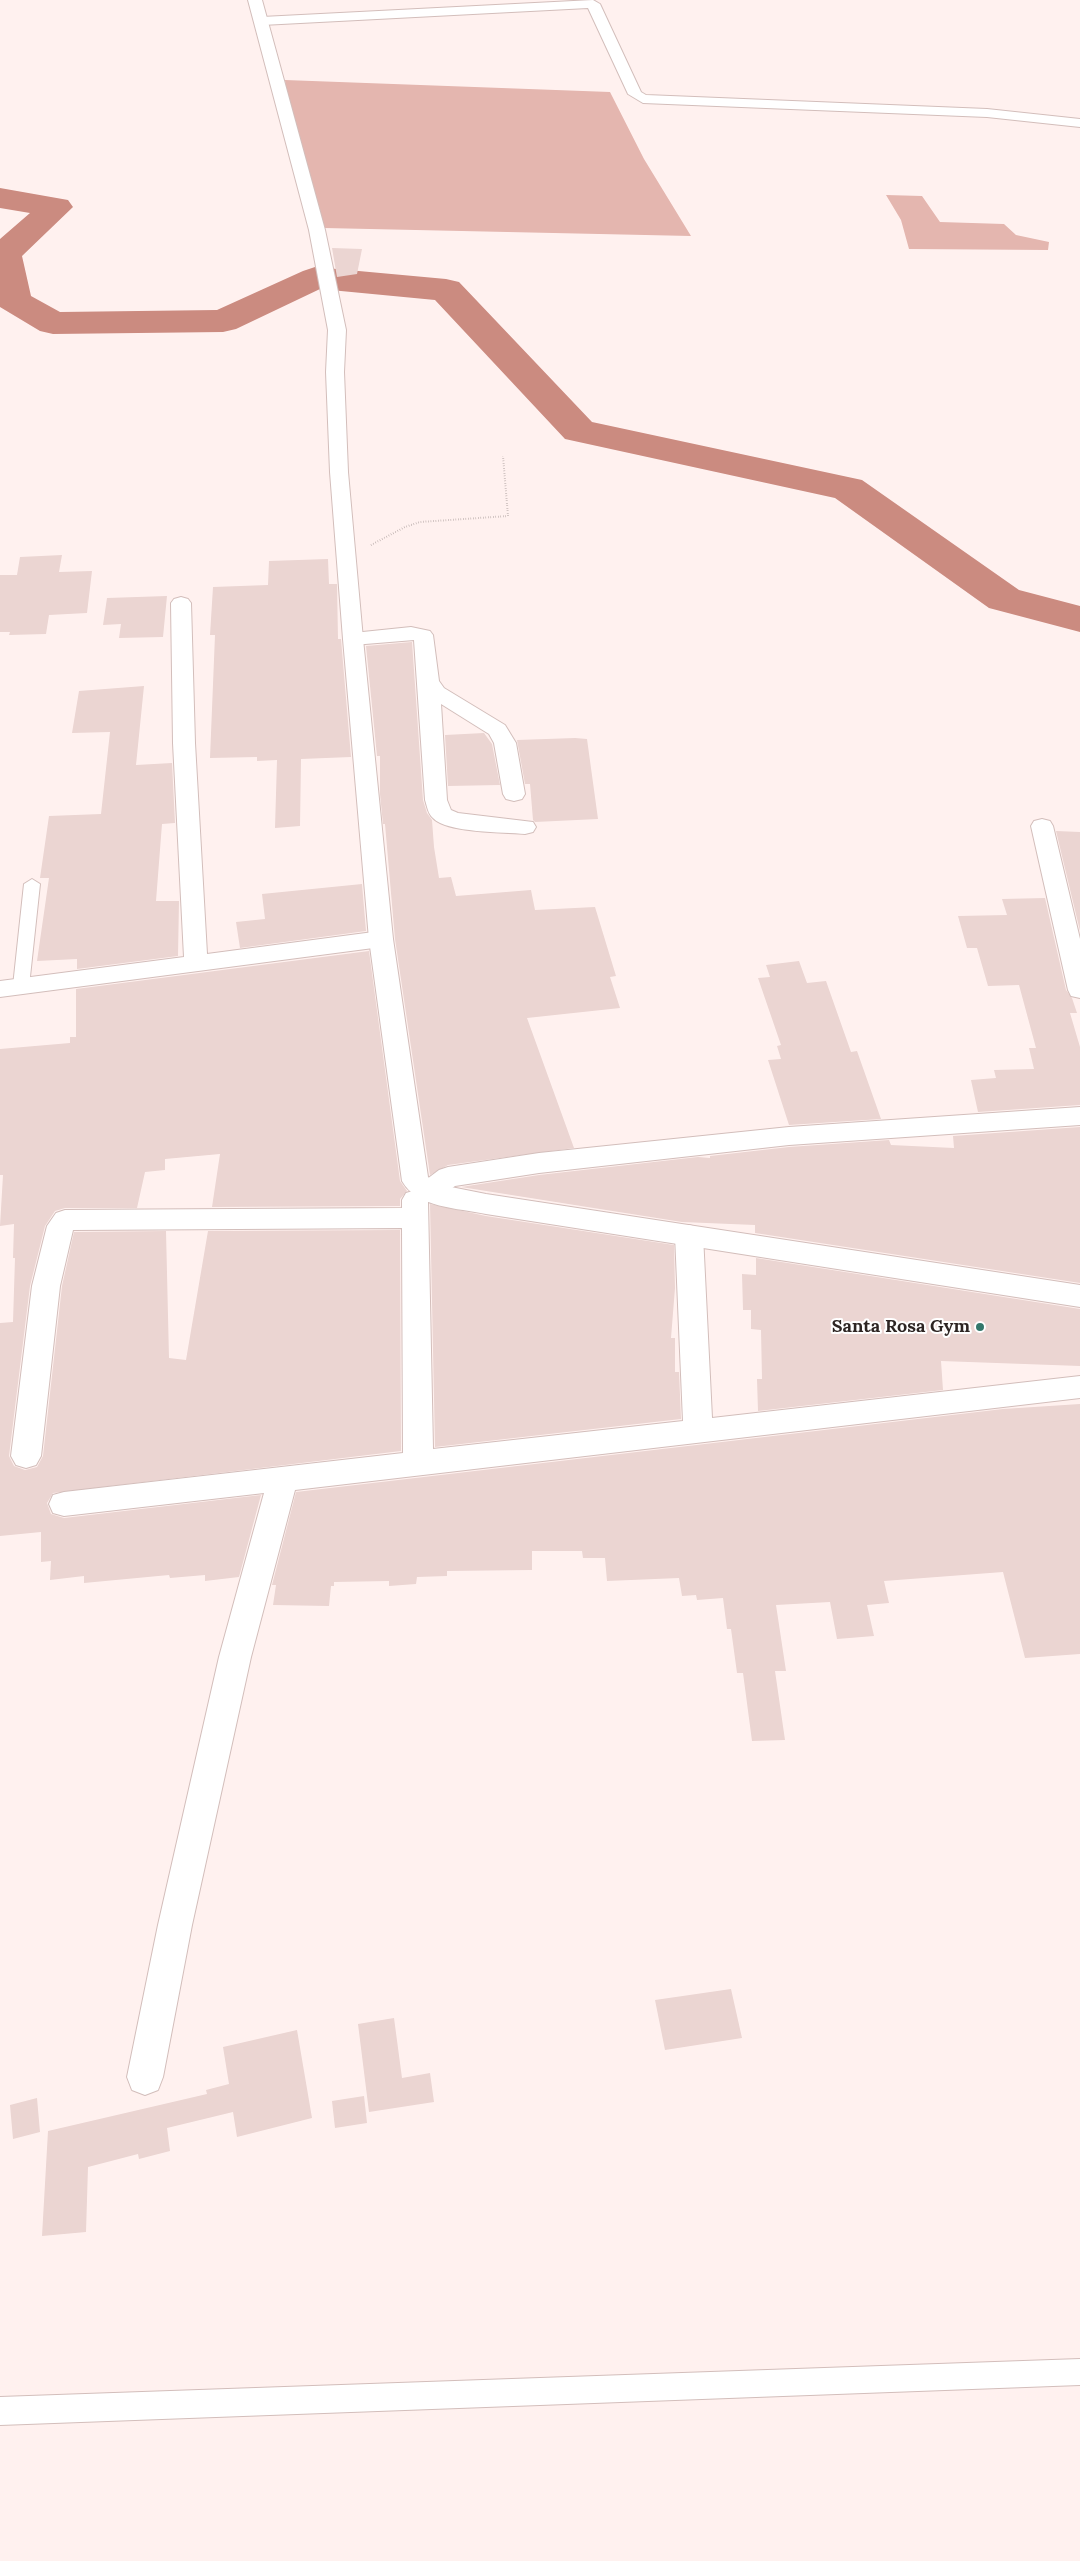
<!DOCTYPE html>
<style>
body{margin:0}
canvas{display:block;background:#fff1ef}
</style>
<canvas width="1080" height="2561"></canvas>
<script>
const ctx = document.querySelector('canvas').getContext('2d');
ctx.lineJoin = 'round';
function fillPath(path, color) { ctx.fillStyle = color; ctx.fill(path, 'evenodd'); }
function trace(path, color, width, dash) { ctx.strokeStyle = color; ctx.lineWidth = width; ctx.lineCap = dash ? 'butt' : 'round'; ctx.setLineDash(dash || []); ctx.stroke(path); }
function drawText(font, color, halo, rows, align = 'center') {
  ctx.font = font + ' Lora,serif'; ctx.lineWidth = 4; ctx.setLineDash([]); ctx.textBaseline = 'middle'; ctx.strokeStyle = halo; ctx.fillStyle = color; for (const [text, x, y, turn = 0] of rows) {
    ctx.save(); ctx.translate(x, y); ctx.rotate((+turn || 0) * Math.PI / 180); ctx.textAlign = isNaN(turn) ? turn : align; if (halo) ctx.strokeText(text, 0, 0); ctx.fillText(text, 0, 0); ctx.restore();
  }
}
fillPath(new Path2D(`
 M285 80 610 92 644 159 691 236 324 228 287 106Z
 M886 195 922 196 940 222 1004 224 1016 235 1049 242 1048 250 909 249 901 220Z`), '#e4b6af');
fillPath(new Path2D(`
 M0 188 68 200 73 207 22 256 31 296 60 312 217 310 303 271 315 267 446 279 459 282 592 422 862 480 1019 590 1080 606V632L989 608 835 498 565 439 435 300 320 289 236 329 223 332 53 334 40 331 0 307V239L30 213 0 208Z`), '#cb8b80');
fillPath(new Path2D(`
 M332 248 362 249 357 274 337 277Z
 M62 555 59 572 92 571 87 613 49 615 46 634 9 635 10 632H0V575H17L20 557Z
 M328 559 329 584H337L338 639H341L351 757 301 759 300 826 275 828 277 760 257 761V757L210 758 215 635H210L213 587 268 585 269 561Z
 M167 596 163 637 119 638 121 624 103 625 107 598Z
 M412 642 423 800 427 813 432 820 434 847 439 878 451 877 456 896 531 890 535 910 595 907 616 976 610 977 620 1008 527 1018 574 1148 448 1165 430 1175 395 939 385 824H383L380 794V756H377L366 646Z
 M144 686 136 765 172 763 175 823 162 824 156 901H179L178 956 77 969V959L37 961 49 878H40L49 816 101 814 110 732 72 733 79 691Z
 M484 733 492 744 500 785 448 786 445 735Z
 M575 738 587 739 598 819 535 822 533 820 530 784H525L517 740Z
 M1056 831 1080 832V931Z
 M362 884 366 931 240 948 236 922 265 919 262 894Z
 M1045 898 1066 990 1072 998 1077 1013H1070L1080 1047V1105L978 1112 971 1080 996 1078 994 1070 1034 1069 1029 1048H1036L1019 985 988 986 977 948H967L958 916 1007 915 1002 899Z
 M369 951 400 1181 407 1191 400 1199V1206L212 1207 220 1154 165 1159V1170L145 1172 137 1208H65L55 1211 45 1226 30 1286 9 1456 14 1466 25 1470 37 1467 43 1456 62 1286 74 1232 166 1231 169 1358 186 1360 208 1231 400 1230 401 1451 53 1493 47 1503 51 1514 64 1518 261 1495 239 1577 205 1581V1575L170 1578 169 1575 84 1583V1576L50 1580 51 1561 41 1562V1532L0 1536V1323L13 1322 15 1258H13L14 1224 0 1226 3 1175H0V1049L70 1043V1037H76V989Z
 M799 961 807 983 826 981 851 1052 857 1051 881 1119 789 1125 768 1060 781 1059 777 1046 781 1045 758 978 770 977 766 965Z
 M1080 1127V1283L755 1233V1225L682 1222 461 1187 539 1175 698 1157 710 1158V1156L789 1147 889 1140 891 1145 954 1148 953 1136Z
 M430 1204 486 1216 674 1245 675 1288 671 1338H675V1372H679L681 1419 435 1447Z
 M756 1258 1080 1309V1366L941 1361 943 1390 758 1411 757 1379H762L761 1330 751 1329V1310H743L742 1274 756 1275Z
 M1080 1404V1654L1025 1658 1003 1572 884 1581 889 1603 867 1605 874 1636 837 1639 830 1602 776 1605 786 1671H775L785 1740 752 1741 743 1673H737L731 1629H727L723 1598 697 1600 696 1595 682 1596 679 1578 607 1581 605 1558H583L582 1551H532V1570L447 1571V1576L417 1577 416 1584 389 1586V1581L334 1582V1586H331L329 1606 273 1605 276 1585H272L296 1492 1003 1409Z
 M731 1989 742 2038 665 2050 655 2000Z
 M394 2018 402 2078 430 2073 434 2102 369 2112 358 2024Z
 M297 2030 312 2118 237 2137 233 2112 167 2128 170 2151 139 2159 138 2154 88 2167 86 2232 42 2236 48 2131 207 2094 206 2090 229 2084 223 2047Z
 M364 2096 367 2123 335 2128 332 2101Z
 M37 2098 40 2132 13 2139 10 2105Z`), '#ebd5d2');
const service = new Path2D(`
 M32 879 40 884 29 986 27 990H15L13 986 24 884Z
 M1080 2359V2385L0 2425V2397Z`);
const minor = new Path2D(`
 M593 0 600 4 641 92 646 95 987 109 1080 119V127L987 117 643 103 628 94 588 8 262 25 255 21 262 17Z
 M181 597 188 599 191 603 195 743 207 954 381 931 389 933 393 939 389 945 381 947 0 997V981L184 957 173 743 171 603 174 599Z
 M411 627 430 631 433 635 439 681 444 688 505 725 516 743 525 794 522 799 514 801 506 799 503 794 494 743 489 734 441 704 447 800 451 810 458 813 533 822 536 827 533 832 525 834C504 832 447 833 433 818 428 814 427 806 425 800L414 640 353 645 346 643 343 639 346 635 353 633Z
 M1042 819 1050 821 1053 826 1080 939V998L1071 996 1068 990 1031 826 1034 821Z
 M1080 1107V1125L789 1145 539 1173 455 1186 437 1199 428 1202 433 1449 683 1421 675 1235 679 1228 689 1225 699 1228 703 1235 712 1418 1080 1376V1398L295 1490 251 1657 192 1925 163 2077 158 2090 145 2095 132 2090 127 2077 158 1925 219 1657 264 1493 64 1516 53 1513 49 1504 53 1495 64 1492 403 1453 402 1228 73 1230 60 1286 41 1456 36 1465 26 1468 16 1465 11 1456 32 1286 47 1226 56 1213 65 1210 402 1208V1200L406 1193 416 1190 419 1185 439 1170 448 1167 539 1153 789 1127Z`);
const tertiary = new Path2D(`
 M248 0H262L325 230 346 330 344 372 348 472 363 639 393 939 428 1177 436 1184 486 1194 1080 1285V1307L486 1214C458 1208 417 1208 402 1181L369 939 343 639 330 472 326 372 328 330 309 230Z`);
trace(service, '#d3bebb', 2);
trace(minor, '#d3bebb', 2);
trace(tertiary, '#d3bebb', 2);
trace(new Path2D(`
 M371 545 405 527 420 522 508 516 503 456`), '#a79b99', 2, [0.5, 2]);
fillPath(service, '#fff');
fillPath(minor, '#fff');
fillPath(tertiary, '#fff');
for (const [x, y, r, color] of [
 [980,1327,5,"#33776b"]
]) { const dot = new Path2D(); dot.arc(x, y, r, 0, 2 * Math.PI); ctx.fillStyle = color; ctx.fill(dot); trace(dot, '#fff', 2); }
drawText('bold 18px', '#2d2523', '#fff', [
 ["Santa Rosa Gym",970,1327]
], 'right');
</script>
